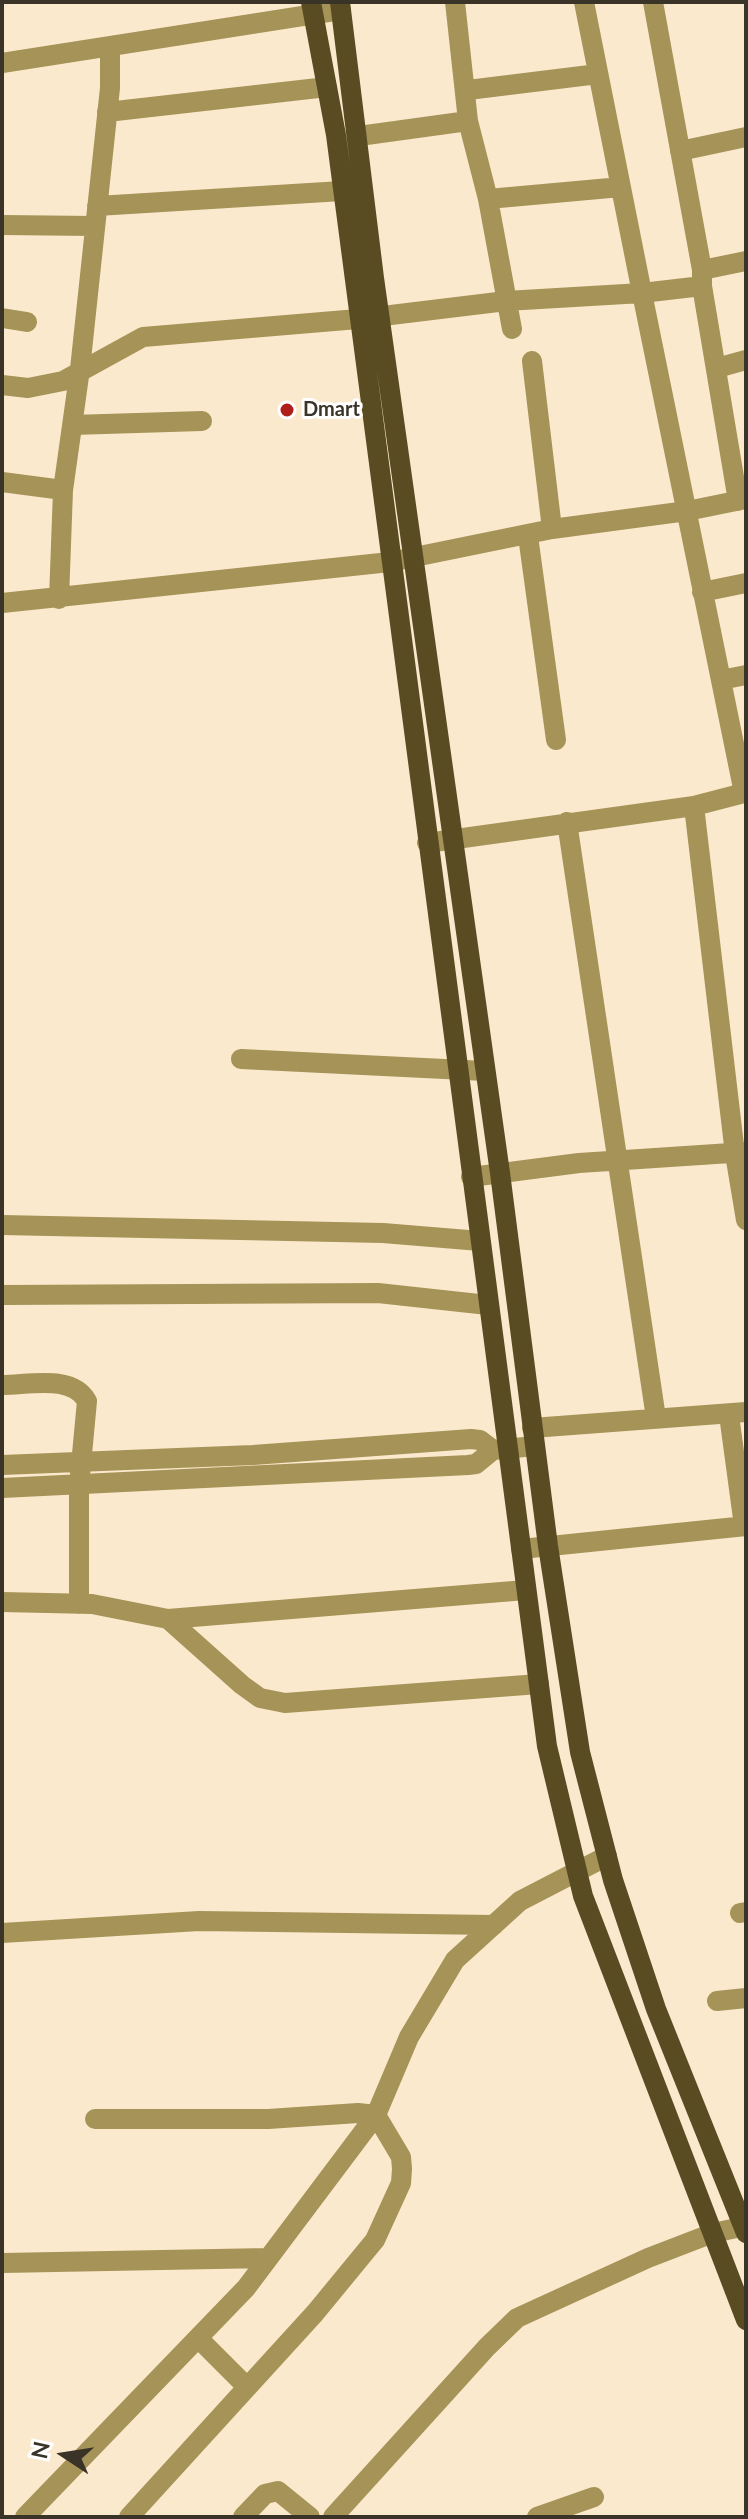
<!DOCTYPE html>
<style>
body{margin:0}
#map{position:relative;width:748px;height:2519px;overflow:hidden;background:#fbe9cd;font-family:Lato,sans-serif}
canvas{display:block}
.frame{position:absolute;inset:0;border:4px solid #3a3328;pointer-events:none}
.north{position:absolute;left:24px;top:2415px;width:80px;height:80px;-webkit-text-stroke:6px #fff;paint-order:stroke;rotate:282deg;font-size:22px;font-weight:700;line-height:32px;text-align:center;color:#3a3328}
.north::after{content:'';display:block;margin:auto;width:28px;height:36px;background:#3a3328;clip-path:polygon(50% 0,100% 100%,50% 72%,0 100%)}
</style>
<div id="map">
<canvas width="748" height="2519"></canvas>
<div class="frame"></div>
<div class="north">N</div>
</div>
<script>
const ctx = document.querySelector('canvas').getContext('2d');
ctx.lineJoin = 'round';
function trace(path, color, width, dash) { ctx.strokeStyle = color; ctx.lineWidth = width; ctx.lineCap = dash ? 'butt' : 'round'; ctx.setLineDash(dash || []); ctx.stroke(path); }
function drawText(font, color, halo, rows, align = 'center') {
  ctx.font = font + ' Lato,sans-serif'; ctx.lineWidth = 6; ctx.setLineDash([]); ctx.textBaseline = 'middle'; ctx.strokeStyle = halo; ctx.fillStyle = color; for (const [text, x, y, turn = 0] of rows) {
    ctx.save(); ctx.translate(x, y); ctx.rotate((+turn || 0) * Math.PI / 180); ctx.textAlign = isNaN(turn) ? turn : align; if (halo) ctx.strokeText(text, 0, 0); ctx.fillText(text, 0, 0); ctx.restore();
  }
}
trace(new Path2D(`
 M455 2 468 121 488 199 512 329
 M653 2 702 270
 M2 63 341 10
 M468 90 598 74
 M107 112 327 87
 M359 136 468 121
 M680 151 746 137
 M488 199 621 187
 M97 206 342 191
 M2 225 95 226
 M702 286 738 501
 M2 318 27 322
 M532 361 552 529
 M717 368 746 360
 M2 385 28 388 63 381 143 337 358 319 506 301 642 293 584 2
 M72 425 202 421
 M2 482 63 490
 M528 536 556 740
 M702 592 746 583
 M59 599 63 490 80 369 110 88V48
 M2 603 390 562 552 529 687 511 746 499
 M721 680 746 675
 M694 806 744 793 642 293 702 286V270L746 261
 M567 822 656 1418
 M427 843 694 806 735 1154 746 1220
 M241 1059 485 1071
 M471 1177 579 1163 746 1152
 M2 1225 383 1233 480 1241
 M2 1295 378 1293 488 1305
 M2 1385C29 1385 72 1374 87 1401L79 1486V1604
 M729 1415 744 1526
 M532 1428 746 1412
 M2 1465 253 1455 471 1439 480 1440 493 1450
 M2 1488 468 1465 476 1464 493 1450 535 1446
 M521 1549 746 1526
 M2 1602 92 1604 168 1619 526 1590
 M168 1619 242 1685 260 1698 285 1703 539 1684
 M740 1913 746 1912
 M2 1933 199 1921 494 1925
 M717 2001 746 1998
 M95 2119H268L358 2113 376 2115 401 2157 402 2169 401 2183 375 2240 315 2313 129 2517
 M2 2263 268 2258
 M198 2338 247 2387
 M25 2517 246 2288 376 2115 409 2037 455 1960 520 1901 607 1856
 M243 2517 265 2494 278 2491 310 2517
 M333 2517 487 2347 517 2318 648 2258 713 2233 746 2226
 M537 2517 594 2497`), '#a59358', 20);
trace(new Path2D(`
 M311 2 336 135 547 1746 583 1896 746 2320
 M340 2 374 278 500 1173 548 1546 580 1752 613 1880 656 2009 746 2233`), '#594c23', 20);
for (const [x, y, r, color] of [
 [287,410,8,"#af1f1a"]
]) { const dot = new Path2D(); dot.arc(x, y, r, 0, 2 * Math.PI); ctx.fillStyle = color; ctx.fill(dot); trace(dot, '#fff', 3); }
drawText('bold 20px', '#3a3328', '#fff', [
 ["Dmart",303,410]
], 'left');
</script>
